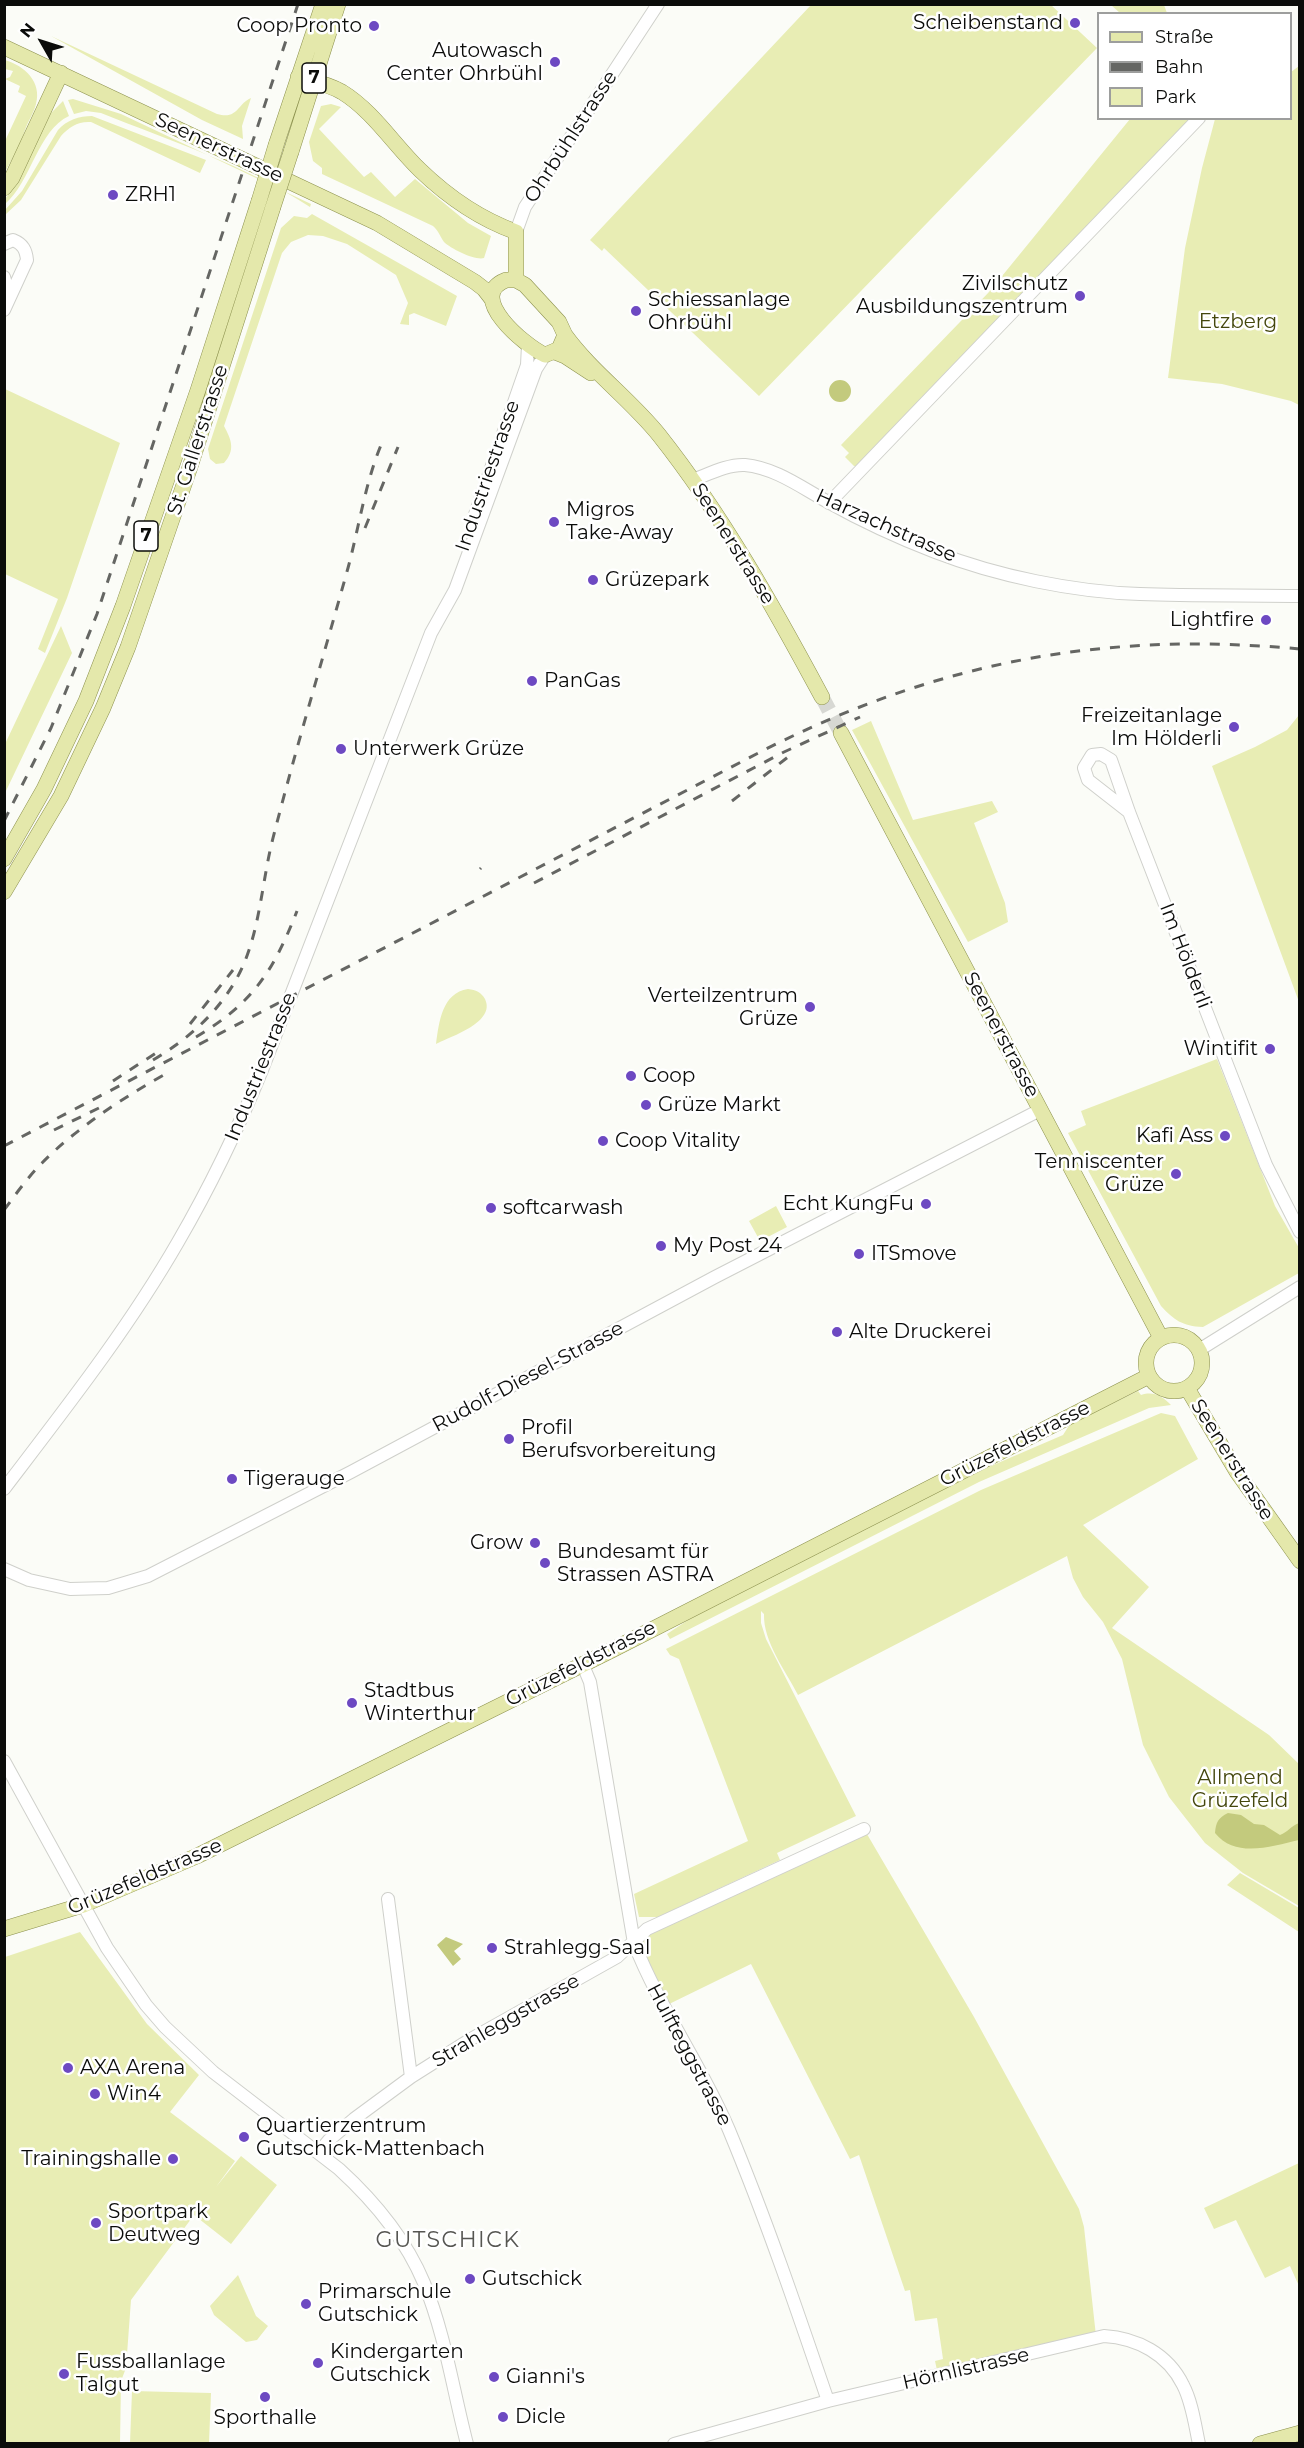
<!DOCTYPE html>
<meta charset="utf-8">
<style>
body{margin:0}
#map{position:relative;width:1304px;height:2448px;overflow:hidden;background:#fbfcf7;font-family:Montserrat,sans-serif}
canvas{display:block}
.frame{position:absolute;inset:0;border:6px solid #0b0c0a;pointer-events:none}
.legend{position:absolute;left:1097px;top:12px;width:195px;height:108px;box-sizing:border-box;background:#fff;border:2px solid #9d9e9d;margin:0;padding:8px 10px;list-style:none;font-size:18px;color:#0b0c0a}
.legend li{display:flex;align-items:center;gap:12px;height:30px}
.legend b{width:30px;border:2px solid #9d9e9d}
.north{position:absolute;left:12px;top:12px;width:60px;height:60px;-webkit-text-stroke:4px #fff;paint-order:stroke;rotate:309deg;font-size:16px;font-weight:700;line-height:24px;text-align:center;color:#0b0c0a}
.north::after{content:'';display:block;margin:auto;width:21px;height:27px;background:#0b0c0a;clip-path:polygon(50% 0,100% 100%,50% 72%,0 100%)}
</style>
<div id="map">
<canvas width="1304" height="2448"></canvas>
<div class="frame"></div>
<ul class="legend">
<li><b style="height:8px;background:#e4e8ab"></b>Straße</li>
<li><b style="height:8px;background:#656663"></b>Bahn</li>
<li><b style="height:16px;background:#e8edb4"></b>Park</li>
</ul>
<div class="north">N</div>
</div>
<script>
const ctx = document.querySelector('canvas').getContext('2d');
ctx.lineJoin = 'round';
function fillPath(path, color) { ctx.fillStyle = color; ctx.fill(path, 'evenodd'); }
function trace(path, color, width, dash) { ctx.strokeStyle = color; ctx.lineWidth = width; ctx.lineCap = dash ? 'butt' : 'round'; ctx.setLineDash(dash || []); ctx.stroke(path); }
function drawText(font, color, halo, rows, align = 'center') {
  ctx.font = font + ' Montserrat,sans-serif'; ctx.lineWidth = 5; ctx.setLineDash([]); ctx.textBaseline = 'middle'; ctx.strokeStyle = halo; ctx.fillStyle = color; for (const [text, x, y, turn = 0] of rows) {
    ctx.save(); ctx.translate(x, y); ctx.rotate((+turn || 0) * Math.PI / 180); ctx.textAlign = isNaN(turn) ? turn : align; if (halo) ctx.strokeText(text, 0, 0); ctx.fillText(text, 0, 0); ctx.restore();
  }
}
fillPath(new Path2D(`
 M811 5H1051L1097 48 759 396 604 248 602 251 590 240Z
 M1111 5H1164L1167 13H1120Z
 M51 36 217 114C238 120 237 104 251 98L242 126 243 139 202 120Z
 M5 60C25 66 42 82 36 104 34 113 28 121 25 130 21 144 12 159 5 172V141L26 96 18 92 20 86 5 79 10 77 13 71 5 69Z
 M1299 66V405L1291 401 1222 384 1168 378 1185 248 1202 168 1215 119 1290 118 1291 72Z
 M73 99 121 114 311 204 310 207C247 166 171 141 101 113L86 111 74 114 68 100Z
 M63 101 69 116C38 130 31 182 5 204V199L13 188 51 113Z
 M331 104 341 107 319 129 364 177 371 172 395 197 415 179 468 223 491 236 484 258C476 261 451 249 444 242 440 237 439 231 433 226L322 174V168L313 161 309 142 321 106Z
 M92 116 206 160 200 173 91 122C78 121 69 127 61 136L21 200 5 215V210L22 191 58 130C67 120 79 116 92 116Z
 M1130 119H1199L865 466H854L845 457 849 453 841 445 989 292Z
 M312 214 457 296 446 326 414 313 409 315V325L400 324 408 303 396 275 347 244 323 236 308 235 291 242 282 253 224 426C231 439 236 450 224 463L216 464 210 459 208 449 281 228 294 216 307 218Z
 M5 389 120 443 67 598 45 653 38 649 58 599 5 574Z
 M61 626 72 653 5 793V744Z
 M1299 715V1002L1212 766 1255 747 1287 730Z
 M871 721 913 820 992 801 998 812 974 823 1005 903 1008 922 968 942 852 730Z
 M468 989C476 990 481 992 485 999 496 1022 452 1036 436 1044 439 1022 442 993 468 989Z
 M1217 1059 1275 1206 1299 1248V1273L1203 1327C1182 1326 1174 1320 1161 1306L1068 1133 1086 1125 1081 1111Z
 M776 1206 787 1227 760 1241 749 1221Z
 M1138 1391 1141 1395C1154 1391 1162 1396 1171 1405L1149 1408 979 1482 670 1639 667 1634 700 1612 977 1472 1063 1435 1070 1424Z
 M1161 1413 1175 1416 1198 1459 1083 1525 1149 1587 1112 1628 1269 1735 1299 1764V1906L1243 1873 1205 1843 1169 1797 1143 1745 1122 1659 1103 1622 1083 1597 1073 1578 1067 1556 798 1695C786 1671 763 1642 764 1614L761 1611V1623L766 1639 856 1816 777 1853 780 1860 658 1917H639L634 1894 748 1841 679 1659 670 1655 666 1649 981 1490Z
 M864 1829 974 2017 1079 2209 1084 2227 1096 2336 938 2375 935 2361 943 2359 937 2318 915 2321 910 2290 905 2291 859 2155 850 2159 751 1964 663 2007 634 1943 647 1929Z
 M1240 1873 1299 1908V1932L1227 1885Z
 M80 1932 147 2024 199 2075 170 2112 235 2161 216 2187 241 2156 277 2185 231 2244 194 2215 131 2300 126 2368 121 2381 120 2443H5V1957Z
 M1299 2163V2286L1290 2266 1265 2278 1236 2220 1214 2229 1204 2208Z
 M238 2275 256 2316 268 2326 257 2340 246 2342 214 2315 210 2306Z
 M132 2391 211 2393 209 2443H130Z`), '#e8edb4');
fillPath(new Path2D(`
 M829 391a11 11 0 1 1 22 0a11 11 0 1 1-22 0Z
 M1228 1813 1241 1815 1254 1824 1264 1825 1280 1835C1288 1832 1291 1826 1299 1823V1840C1272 1846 1236 1859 1215 1833 1216 1822 1218 1818 1228 1813Z
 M446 1937 463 1944 454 1951 461 1959 453 1966 437 1945Z`), '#c3ca7d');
trace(new Path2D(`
 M822 697 841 733`), '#d7d8d3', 15, [15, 8]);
const minor = new Path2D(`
 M516 232 525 207 658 4
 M4 244 13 240C23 244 26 250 27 260L4 310
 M4 277 10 297
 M693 480C709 474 728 464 745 465 776 468 802 488 828 502 862 521 899 538 935 552 997 576 1074 592 1140 594 1193 596 1246 595 1300 596
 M829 503 1199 118
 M472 523 527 365 528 345
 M1129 812 1088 780 1084 768 1092 755 1101 754 1111 760 1129 812 1266 1165 1300 1232
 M1199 1350 1300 1287
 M4 1489C65 1409 128 1329 178 1242 210 1187 238 1129 262 1070L431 633 455 590 536 369 545 355
 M4 1569 29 1580 70 1589 108 1588 148 1576 351 1472 715 1277 1040 1110
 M582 1663 590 1682 634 1943C660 2009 702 2066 729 2130 766 2219 797 2310 828 2401
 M4 1761 107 1948 146 2005 165 2027 213 2072 339 2169C373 2200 406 2240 424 2283 445 2334 453 2390 467 2444
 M388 1899 411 2077
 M319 2152 329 2140 354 2119 411 2077 471 2039 617 1957 647 1929 864 1829
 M674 2444 828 2401 1104 2336C1137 2338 1168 2354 1183 2385 1192 2402 1195 2425 1199 2444`);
const major = new Path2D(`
 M4 47 377 223 475 282 484 289 491 298
 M298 77C313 81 328 84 342 92 373 111 394 145 420 170 448 197 480 219 516 232V280
 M276 145 323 4
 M291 152 338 4
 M4 188 12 178 61 73
 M506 280H516L525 285 559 322 565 335 559 349 545 355C525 346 465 296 506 280Z
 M565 335C592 372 630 399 659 435 723 516 773 606 822 697
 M555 352 565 356 591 373
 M841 733 1161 1338
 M4 859 44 789 86 701 123 606 198 390 259 201
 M4 892 61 796 103 708 128 647 189 470 273 207
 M1146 1363a28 28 0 1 1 56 0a28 28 0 1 1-56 0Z
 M1187 1388 1237 1472 1300 1561
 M4 1929 83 1905 197 1856 612 1650 1149 1376
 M1260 2444 1300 2433`);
trace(minor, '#cfd0cb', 14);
trace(major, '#8c914e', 16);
trace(minor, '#fff', 12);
trace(major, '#e4e8ab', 15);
trace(new Path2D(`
 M365 528 398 447
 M732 801 788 757
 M4 821 51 728 97 614 298 4
 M480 869 481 868
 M534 883 784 752 860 717
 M190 1024 233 970
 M196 1037C253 1003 273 972 297 911
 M153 1060C188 1039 217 1014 237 978 260 936 261 885 273 838 296 748 323 658 348 568 359 527 365 484 381 445
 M113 1081 159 1051
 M54 1130 105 1105
 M4 1146 766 749C941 661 1105 631 1300 649
 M4 1210C16 1194 28 1177 42 1163 75 1129 127 1095 169 1072`), '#656663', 3, [10, 10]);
const majorBridge = new Path2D(`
 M259 201 276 145
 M273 207 291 152`);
trace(majorBridge, '#8c914e', 16, []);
trace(majorBridge, '#e4e8ab', 15);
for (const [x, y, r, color] of [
 [1075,23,6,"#6d49c2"],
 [374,26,6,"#6d49c2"],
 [555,62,6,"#6d49c2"],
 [113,195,6,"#6d49c2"],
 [1080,296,6,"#6d49c2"],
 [636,311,6,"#6d49c2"],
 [554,522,6,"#6d49c2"],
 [593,580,6,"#6d49c2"],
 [1266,620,6,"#6d49c2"],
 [532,681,6,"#6d49c2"],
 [1234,727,6,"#6d49c2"],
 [341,749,6,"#6d49c2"],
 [810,1007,6,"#6d49c2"],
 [1270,1049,6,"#6d49c2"],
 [631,1076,6,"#6d49c2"],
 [646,1105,6,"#6d49c2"],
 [1225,1136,6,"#6d49c2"],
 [603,1141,6,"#6d49c2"],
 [1176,1174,6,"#6d49c2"],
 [926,1204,6,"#6d49c2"],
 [491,1208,6,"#6d49c2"],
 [661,1246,6,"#6d49c2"],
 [859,1254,6,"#6d49c2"],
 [837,1332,6,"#6d49c2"],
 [509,1439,6,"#6d49c2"],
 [232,1479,6,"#6d49c2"],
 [535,1543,6,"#6d49c2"],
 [545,1563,6,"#6d49c2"],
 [352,1703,6,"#6d49c2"],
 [492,1948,6,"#6d49c2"],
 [68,2068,6,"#6d49c2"],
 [95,2094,6,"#6d49c2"],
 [244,2137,6,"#6d49c2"],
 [173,2159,6,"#6d49c2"],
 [96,2223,6,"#6d49c2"],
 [470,2279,6,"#6d49c2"],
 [306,2304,6,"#6d49c2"],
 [318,2363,6,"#6d49c2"],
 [64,2374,6,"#6d49c2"],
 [494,2377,6,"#6d49c2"],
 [265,2397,6,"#6d49c2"],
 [503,2417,6,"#6d49c2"]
]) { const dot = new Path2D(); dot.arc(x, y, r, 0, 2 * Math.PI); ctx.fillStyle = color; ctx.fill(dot); trace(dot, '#fff', 2); }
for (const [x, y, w] of [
 [314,78,24],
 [146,536,24]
]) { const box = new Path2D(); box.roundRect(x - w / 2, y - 15, w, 30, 4.5); ctx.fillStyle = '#fff'; ctx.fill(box); trace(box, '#0b0c0a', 1.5); }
drawText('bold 18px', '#0b0c0a', null, [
 ["7",314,78],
 ["7",146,536]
]);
drawText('20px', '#0b0c0a', '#fff', [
 ["Scheibenstand",1063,23,"right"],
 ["Coop Pronto",362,26,"right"],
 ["Autowasch",543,51,"right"],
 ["Center Ohrbühl",543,74,"right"],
 ["ZRH1",125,195],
 ["Zivilschutz",1068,284,"right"],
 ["Ausbildungszentrum",1068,307,"right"],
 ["Schiessanlage",648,300],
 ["Ohrbühl",648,323],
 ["Migros",566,510],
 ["Take-Away",566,533],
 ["Grüzepark",605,580],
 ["Lightfire",1254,620,"right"],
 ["PanGas",544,681],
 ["Freizeitanlage",1222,716,"right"],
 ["Im Hölderli",1222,739,"right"],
 ["Unterwerk Grüze",353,749],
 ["Verteilzentrum",798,996,"right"],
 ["Grüze",798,1019,"right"],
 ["Wintifit",1258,1049,"right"],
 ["Coop",643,1076],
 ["Grüze Markt",658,1105],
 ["Kafi Ass",1213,1136,"right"],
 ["Coop Vitality",615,1141],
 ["Tenniscenter",1164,1162,"right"],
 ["Grüze",1164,1185,"right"],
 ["Echt KungFu",914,1204,"right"],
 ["softcarwash",503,1208],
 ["My Post 24",673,1246],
 ["ITSmove",871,1254],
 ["Alte Druckerei",849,1332],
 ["Profil",521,1428],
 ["Berufsvorbereitung",521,1451],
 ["Tigerauge",244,1479],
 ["Grow",523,1543,"right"],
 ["Bundesamt für",557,1552],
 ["Strassen ASTRA",557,1575],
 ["Stadtbus",364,1691],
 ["Winterthur",364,1714],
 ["Strahlegg-Saal",504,1948],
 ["AXA Arena",80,2068],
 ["Win4",107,2094],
 ["Quartierzentrum",256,2126],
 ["Gutschick-Mattenbach",256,2149],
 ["Trainingshalle",161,2159,"right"],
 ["Sportpark",108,2212],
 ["Deutweg",108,2235],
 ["Gutschick",482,2279],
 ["Primarschule",318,2292],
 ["Gutschick",318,2315],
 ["Kindergarten",330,2352],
 ["Gutschick",330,2375],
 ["Fussballanlage",76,2362],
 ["Talgut",76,2385],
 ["Gianni's",506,2377],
 ["Dicle",515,2417],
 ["Sporthalle",265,2418,"center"]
], 'left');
drawText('20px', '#0b0c0a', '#fff', [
 ["Ohrbühlstrasse",571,137,-57],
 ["Seenerstrasse",219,148,25],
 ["St. Gallerstrasse",198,440,-72],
 ["Industriestrasse",488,476,-71],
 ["Harzachstrasse",886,526,24],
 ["Seenerstrasse",733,544,58],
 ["Im Hölderli",1185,956,69],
 ["Seenerstrasse",1001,1035,62],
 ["Industriestrasse",261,1067,-68],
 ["Rudolf-Diesel-Strasse",528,1377,-28],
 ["Grüzefeldstrasse",1015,1444,-27],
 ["Seenerstrasse",1232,1460,58],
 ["Grüzefeldstrasse",581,1664,-27],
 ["Grüzefeldstrasse",145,1877,-23],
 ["Strahleggstrasse",506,2021,-30],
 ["Hulfteggstrasse",689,2055,62],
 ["Hörnlistrasse",966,2369,-13]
]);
drawText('20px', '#44470c', '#fff', [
 ["Etzberg",1238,322],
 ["Allmend",1240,1778],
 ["Grüzefeld",1240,1801]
]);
ctx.letterSpacing = '1.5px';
drawText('22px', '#565652', '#fff', [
 ["GUTSCHICK",448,2241]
]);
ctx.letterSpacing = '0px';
</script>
